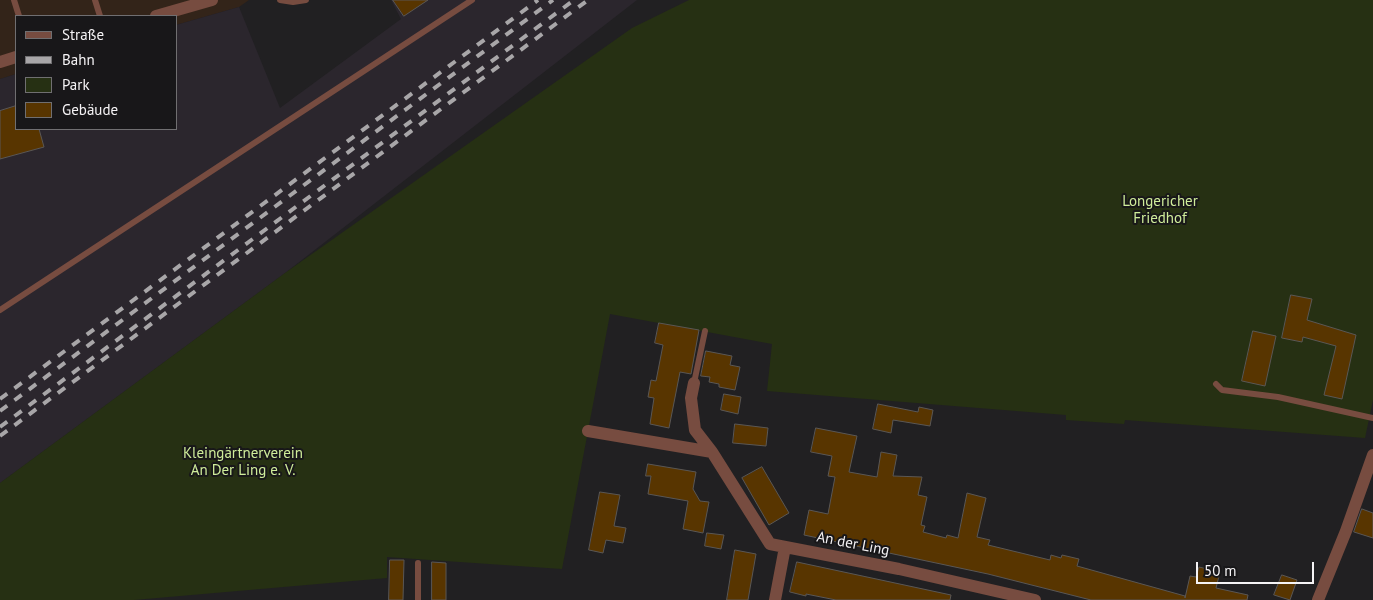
<!DOCTYPE html>
<meta charset="utf-8">
<style>
body{margin:0}
#map{position:relative;width:1373px;height:600px;overflow:hidden;background:#212022;font-family:"PT Sans",sans-serif}
canvas{display:block}
.legend{position:absolute;left:15px;top:15px;width:162px;height:115px;box-sizing:border-box;background:#181719;border:1px solid #706f71;margin:0;padding:6px 9px;list-style:none;font-size:15px;color:#f5f3f5}
.legend li{display:flex;align-items:center;gap:10px;height:25px}
.legend b{width:25px;border:1px solid #706f71}
.scale{position:absolute;left:1196px;top:562px;width:118px;height:22px;box-sizing:border-box;border:2px solid #f5f3f5;border-top:0;padding-left:6px;font-size:15px;line-height:18px;white-space:nowrap;color:#f5f3f5;-webkit-text-stroke:4px #181719;paint-order:stroke}
</style>
<div id="map">
<canvas width="1373" height="600"></canvas>
<ul class="legend">
<li><b style="height:6px;background:#774c40"></b>Straße</li>
<li><b style="height:6px;background:#a8a6a8"></b>Bahn</li>
<li><b style="height:14px;background:#263013"></b>Park</li>
<li><b style="height:14px;background:#583500"></b>Gebäude</li>
</ul>
<div class="scale">50 m</div>
</div>
<script>
const ctx = document.querySelector('canvas').getContext('2d');
ctx.lineJoin = 'round';
function fillPath(path, color) { ctx.fillStyle = color; ctx.fill(path, 'evenodd'); }
function trace(path, color, width, dash) { ctx.strokeStyle = color; ctx.lineWidth = width; ctx.lineCap = dash ? 'butt' : 'round'; ctx.setLineDash(dash || []); ctx.stroke(path); }
function drawText(font, color, halo, rows, align = 'center') {
  ctx.font = font + ' "PT Sans",sans-serif'; ctx.lineWidth = 4; ctx.setLineDash([]); ctx.textBaseline = 'middle'; ctx.strokeStyle = halo; ctx.fillStyle = color; for (const [text, x, y, turn = 0] of rows) {
    ctx.save(); ctx.translate(x, y); ctx.rotate((+turn || 0) * Math.PI / 180); ctx.textAlign = isNaN(turn) ? turn : align; if (halo) ctx.strokeText(text, 0, 0); ctx.fillText(text, 0, 0); ctx.restore();
  }
}
fillPath(new Path2D(`
 M0 0H249L239 7 176 25V16H16V74L0 79Z`), '#332419');
fillPath(new Path2D(`
 M391 0H637L285 273 0 483V79L16 74V129H176V25L239 7 280 108 401 19Z`), '#2b262d');
fillPath(new Path2D(`
 M689 0H1373V400L1365 438 1125 420 1124 424 1066 420V415L767 391 772 344 610 314 562 569 387 557V578L134 600H0V483L285 273 632 28Z`), '#263013');
const building = new Path2D(`
 M393 0H428L404 16Z
 M16 106V129H39L44 147 0 159V111Z
 M1291 295 1312 299 1307 320 1356 335 1342 399 1324 395 1336 346 1303 337 1302 342 1282 338Z
 M659 323 699 330 691 374 680 372 669 428 650 424 654 398 648 397 651 380 656 381 663 345 655 343Z
 M1253 331 1276 336 1265 386 1242 381Z
 M706 351 732 356 730 365 740 367 735 390 719 387V384L709 382 710 377 701 376Z
 M724 394 741 397 738 414 721 410Z
 M878 404 918 412 919 407 933 410 930 426 893 420 891 433 873 429Z
 M735 424 768 428 766 446 733 443Z
 M816 428 857 436 849 472 877 477 881 452 897 455 893 476 922 477 918 495 927 497 921 525 925 526 923 532 946 538 947 535 958 538 967 493 986 498 977 537 990 540 988 545 1050 560 1051 555 1061 558 1062 555 1079 559 1077 566 1185 596V598L1190 576 1196 577 1199 567 1220 572 1216 588 1248 595 1247 600H1091L988 574 804 535 809 510 828 514 835 477 828 476 832 456 811 452Z
 M648 464 696 472 693 489 700 501 709 502 703 533 683 529 688 501 648 494 651 476H646Z
 M762 467 789 513 769 525 742 478Z
 M600 492 620 495 614 526 626 528 623 543 606 540 603 553 589 550Z
 M1362 509 1373 513V538L1354 532Z
 M707 533 724 535 721 549 705 546Z
 M735 550 756 554 748 600H727Z
 M390 560H404L403 600H389Z
 M432 562 446 563V600H432Z
 M797 562 951 595 950 600H836L806 594V596L790 592Z
 M1282 575 1297 580 1290 600 1274 595Z`);
fillPath(building, '#583500');
trace(building, '#5a5755', 1);
trace(new Path2D(`
 M14 0 19 16
 M95 0 100 16
 M280 0 293 2 306 0
 M0 310 472 0
 M694 383 705 331
 M1216 384 1222 390 1278 397 1373 418
 M418 600V563`), '#774c40', 6);
trace(new Path2D(`
 M156 16 212 0
 M0 62 16 57
 M694 383 691 398 695 430 712 452 770 544 899 569 1035 600
 M588 431 712 452
 M775 600 785 547
 M1318 600 1346 531 1373 455`), '#774c40', 12);
trace(new Path2D(`
 M0 399 538 0
 M0 411 553 0
 M0 427 574 0
 M0 436 588 0`), '#a8a6a8', 4, [9, 9]);
drawText('15px', '#cfec9a', '#181719', [
 ["Longericher",1160,202],
 ["Friedhof",1160,219],
 ["Kleingärtnerverein",243,454],
 ["An Der Ling e. V.",243,471]
]);
drawText('15px', '#f5f3f5', '#181719', [
 ["An der Ling",853,544,11]
]);
</script>
